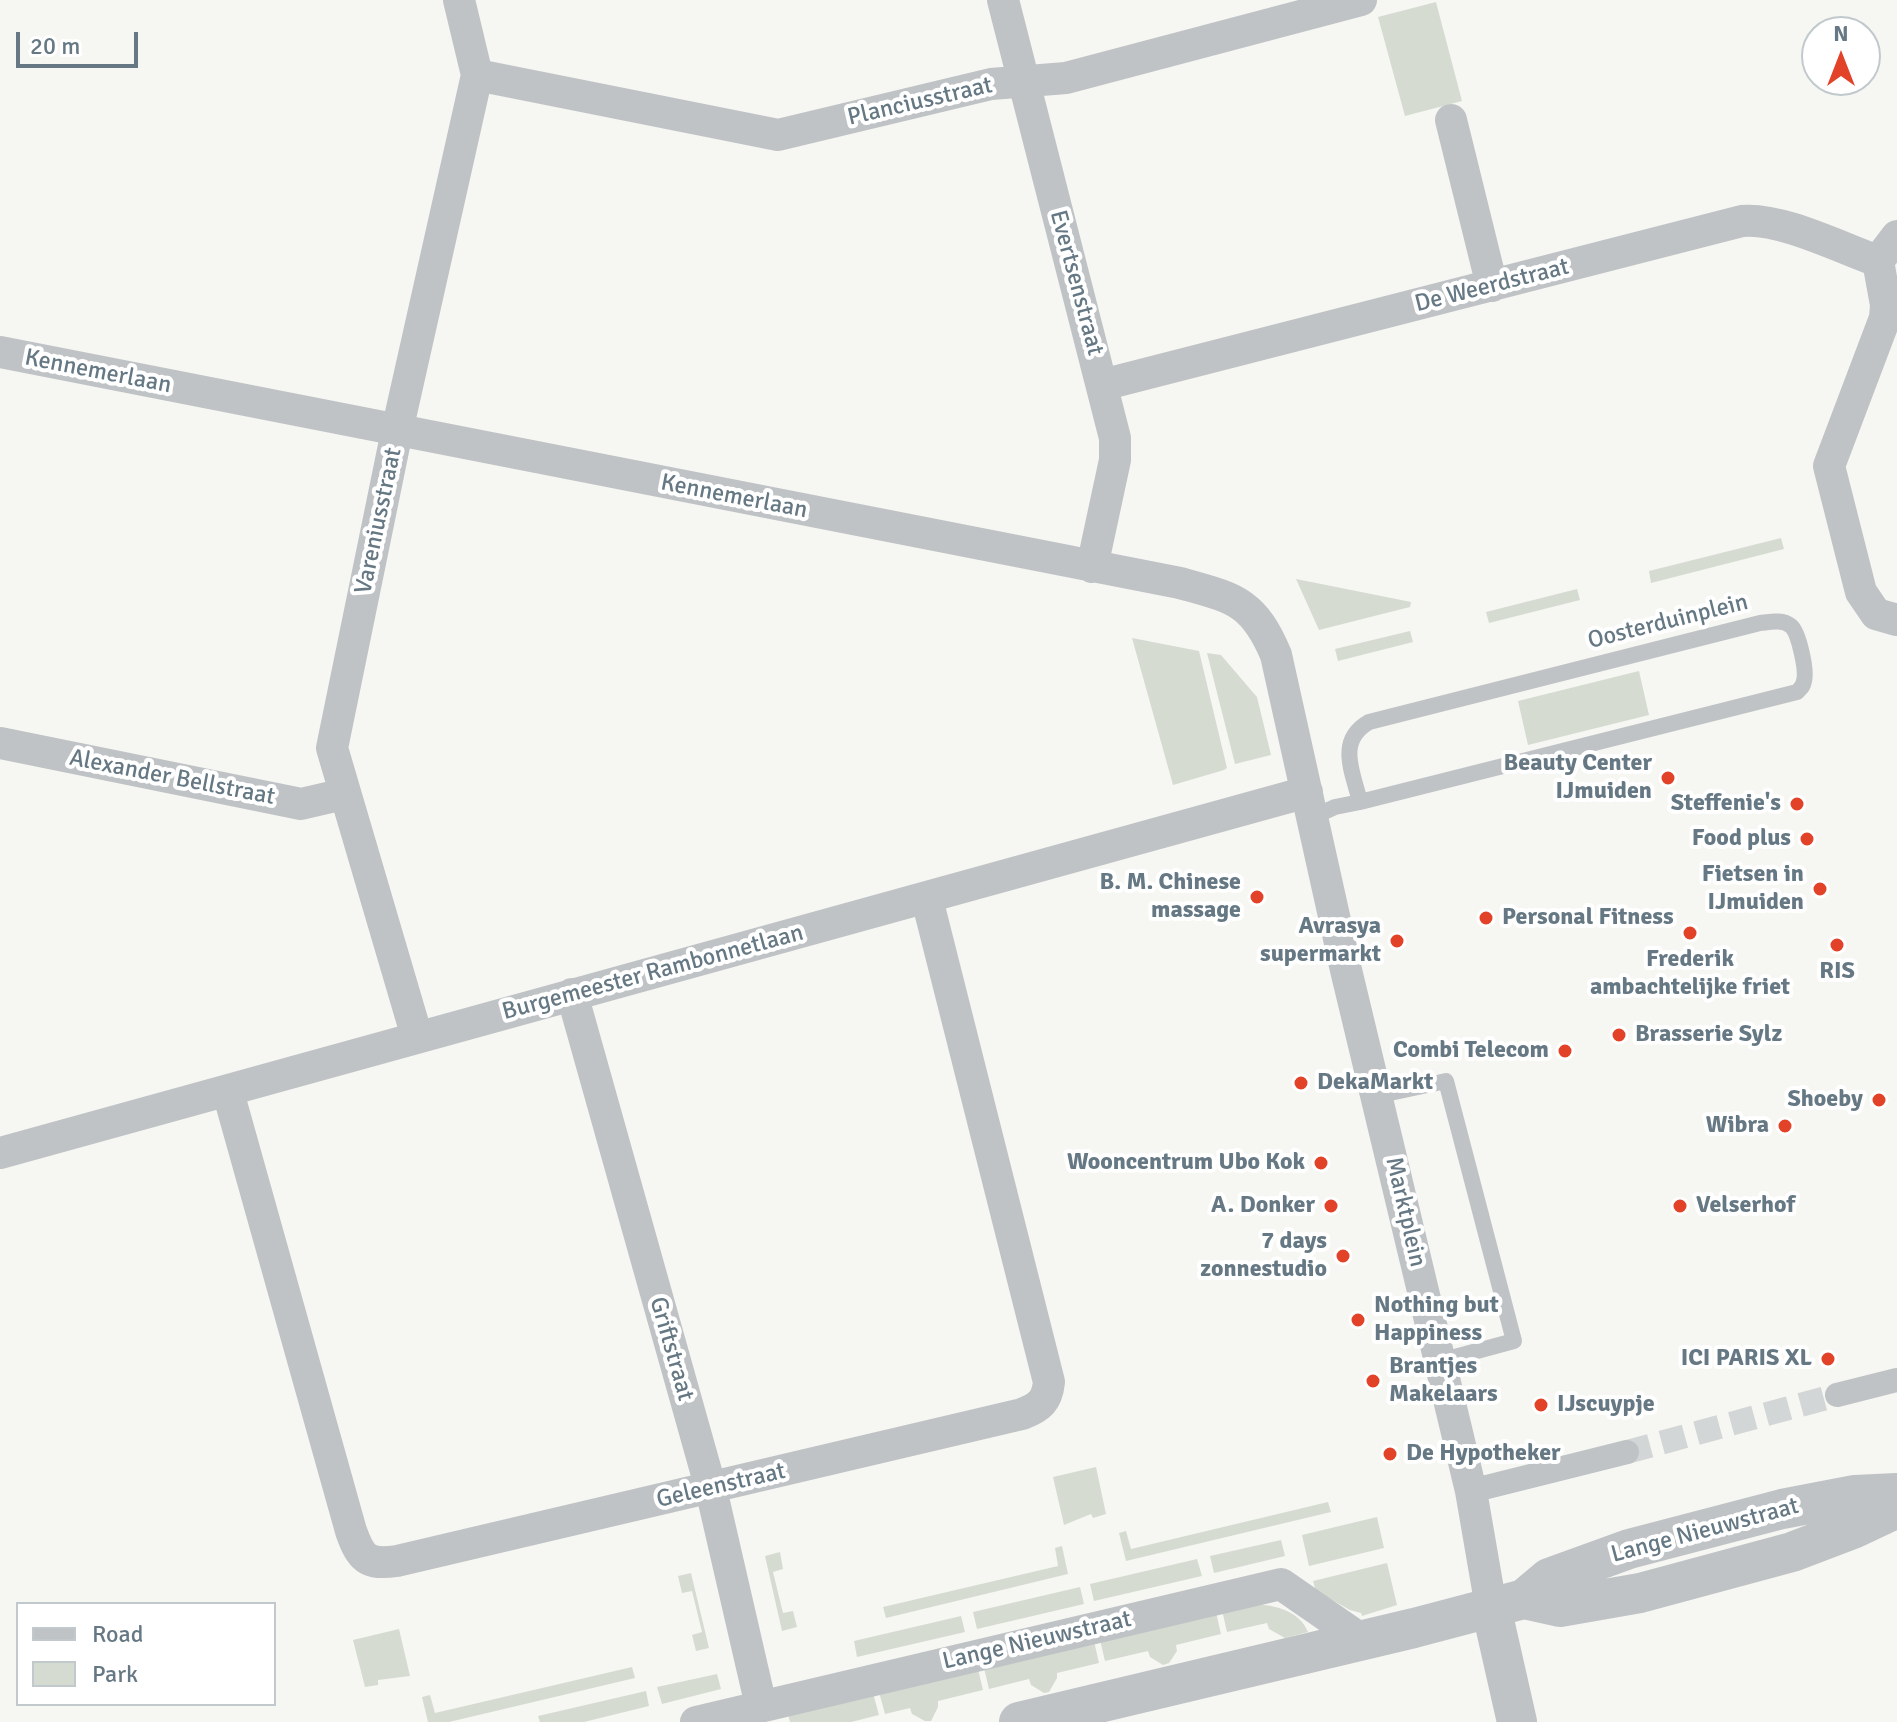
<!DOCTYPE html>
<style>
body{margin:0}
#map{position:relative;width:1897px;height:1722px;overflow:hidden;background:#f6f6f2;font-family:Signika,sans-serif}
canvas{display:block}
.legend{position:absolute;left:16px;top:1602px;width:260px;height:104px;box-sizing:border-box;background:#fff;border:2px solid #c1c9cd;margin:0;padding:10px 14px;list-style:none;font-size:24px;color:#657883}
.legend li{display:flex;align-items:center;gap:16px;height:40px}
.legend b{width:40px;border:2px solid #c1c9cd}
.north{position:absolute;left:1801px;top:16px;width:80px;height:80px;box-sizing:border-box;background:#fff;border:2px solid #c1c9cd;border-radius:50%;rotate:0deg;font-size:22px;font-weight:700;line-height:32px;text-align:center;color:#657883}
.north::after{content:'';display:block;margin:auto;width:28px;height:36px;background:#e24227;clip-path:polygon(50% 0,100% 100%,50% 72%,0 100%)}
.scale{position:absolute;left:16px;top:32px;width:122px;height:36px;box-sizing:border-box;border:4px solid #657883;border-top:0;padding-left:10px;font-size:24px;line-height:28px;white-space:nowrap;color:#657883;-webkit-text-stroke:6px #fff;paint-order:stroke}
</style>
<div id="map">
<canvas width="1897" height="1722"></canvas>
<ul class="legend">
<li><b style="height:10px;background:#bfc3c6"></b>Road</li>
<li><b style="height:22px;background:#d6dbd2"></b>Park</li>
</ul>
<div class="north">N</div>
<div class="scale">20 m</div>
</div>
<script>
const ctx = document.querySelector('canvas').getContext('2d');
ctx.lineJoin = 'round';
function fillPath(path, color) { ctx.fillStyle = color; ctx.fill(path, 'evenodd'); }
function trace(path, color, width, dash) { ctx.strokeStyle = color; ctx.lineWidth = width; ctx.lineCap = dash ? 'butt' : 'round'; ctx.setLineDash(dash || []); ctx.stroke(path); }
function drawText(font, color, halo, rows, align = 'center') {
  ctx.font = font + ' Signika,sans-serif'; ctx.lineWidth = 8; ctx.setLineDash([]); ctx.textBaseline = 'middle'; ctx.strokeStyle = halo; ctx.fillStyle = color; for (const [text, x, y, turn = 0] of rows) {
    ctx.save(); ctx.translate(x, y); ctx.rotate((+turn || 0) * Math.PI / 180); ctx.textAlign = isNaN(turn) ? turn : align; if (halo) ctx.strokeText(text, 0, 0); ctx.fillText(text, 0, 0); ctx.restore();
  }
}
fillPath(new Path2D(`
 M1436 2 1462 101 1405 116 1378 17Z
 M1781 538 1784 549 1651 583 1649 571Z
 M1296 579 1411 602 1410 607 1319 630Z
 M1577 589 1580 600 1489 623 1486 612Z
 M1410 631 1413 642 1338 661 1335 649Z
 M1132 638 1199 651 1227 768 1224 770 1173 785Z
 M1207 653 1221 655 1257 697 1271 755 1235 764Z
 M1639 671 1649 715 1528 745 1518 701Z
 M1096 1467 1106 1514 1093 1518 1091 1514 1064 1525 1053 1477Z
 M1328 1502 1331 1512 1126 1561 1119 1533 1126 1531 1131 1549Z
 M1377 1517 1384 1548 1309 1566 1302 1535Z
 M1281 1540 1285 1556 1214 1573 1210 1556Z
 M1062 1546 1068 1574 886 1618 883 1607 1058 1566 1055 1548Z
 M780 1552 783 1569 773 1572 783 1613 793 1611 797 1627 782 1631 765 1556Z
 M1197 1559 1202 1576 1094 1601 1090 1584Z
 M1387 1563 1397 1605 1362 1616 1361 1613 1350 1610 1316 1591 1313 1581Z
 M691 1573 709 1648 696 1651 692 1635 702 1632 692 1591 682 1593 678 1576Z
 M1080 1587 1084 1604 977 1629 973 1612Z
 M1254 1604C1275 1605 1300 1611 1308 1632L1285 1638 1269 1629 1267 1623 1227 1632 1222 1610Z
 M1216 1612 1221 1634 1176 1645 1177 1651 1169 1663 1163 1665 1150 1657 1148 1651 1105 1661 1100 1640Z
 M961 1616 965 1632 857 1657 854 1641Z
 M399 1629 410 1676 378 1680V1685L365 1687 353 1640Z
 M1094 1641 1099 1663 1057 1673V1678L1049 1692 1044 1693 1031 1685 1029 1679 989 1689 984 1668Z
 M632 1667 635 1678 449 1722H428L422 1697 430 1695 435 1713Z
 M978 1669 983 1690 938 1701V1707L931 1721H925L912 1714 910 1708 885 1714 879 1692Z
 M717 1674 721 1689 662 1704 657 1687Z
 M646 1691 649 1706 584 1722H540L538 1716Z
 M873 1693 879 1715 851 1722H790L788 1714Z`), '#d6dbd2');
trace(new Path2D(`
 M1627 1452 1837 1395`), '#d2d6d6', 24, [24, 12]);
trace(new Path2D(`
 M1313 817 1335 807 1360 802C1353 772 1336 741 1369 722L1760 623C1770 622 1782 619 1791 626 1799 633 1807 671 1804 681 1803 687 1801 688 1797 692L1360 802
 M1376 1096 1446 1081 1514 1341 1440 1361`), '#bfc3c6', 16);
trace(new Path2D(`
 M1837 1395 1897 1380
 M1471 1491 1627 1452`), '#bfc3c6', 24);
trace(new Path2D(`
 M1003 0 1115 438V460L1092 567
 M477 75 778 135 991 84 1066 78 1361 0
 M1451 120 1492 286
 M1897 236 1878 261 1886 305 1885 318 1829 466 1861 592 1876 614 1897 620
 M0 352 1180 583C1233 598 1253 600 1276 655L1346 970 1471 1491 1491 1607
 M1102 385 1742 221C1780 217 1841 248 1878 261
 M0 743 301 804 344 794
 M572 994 711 1489 761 1706
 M417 1037 332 748 397 431 477 75 459 0
 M228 1092 351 1531C361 1559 367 1565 397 1561L1022 1414C1040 1407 1047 1401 1049 1382L927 899
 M0 1153 1307 792
 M696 1722 1281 1584 1362 1640`), '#bfc3c6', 32);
trace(new Path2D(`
 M1524 1599 1560 1607 1640 1593 1792 1552 1855 1528 1897 1508
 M1491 1607 1517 1722
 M1019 1722 1414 1628 1524 1599 1549 1578 1629 1549 1782 1509 1855 1495 1897 1493`), '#bfc3c6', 40);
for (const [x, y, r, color] of [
 [1668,778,8,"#e24227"],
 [1797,804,8,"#e24227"],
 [1807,839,8,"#e24227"],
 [1820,889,8,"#e24227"],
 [1257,897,8,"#e24227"],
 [1486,918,8,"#e24227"],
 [1690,933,8,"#e24227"],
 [1397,941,8,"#e24227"],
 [1837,945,8,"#e24227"],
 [1619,1035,8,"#e24227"],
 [1565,1051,8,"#e24227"],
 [1301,1083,8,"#e24227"],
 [1879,1100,8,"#e24227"],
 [1785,1126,8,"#e24227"],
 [1321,1163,8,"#e24227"],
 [1331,1206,8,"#e24227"],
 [1680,1206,8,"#e24227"],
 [1343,1256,8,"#e24227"],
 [1358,1320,8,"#e24227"],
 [1828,1359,8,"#e24227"],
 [1373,1381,8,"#e24227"],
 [1541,1405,8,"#e24227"],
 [1390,1454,8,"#e24227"]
]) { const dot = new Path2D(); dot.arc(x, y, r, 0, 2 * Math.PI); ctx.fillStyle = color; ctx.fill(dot); trace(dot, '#fff', 3); }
drawText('24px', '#657883', '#fff', [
 ["Planciusstraat",920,102,-13],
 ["Evertsenstraat",1076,283,75],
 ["De Weerdstraat",1492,286,-14],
 ["Kennemerlaan",98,372,11],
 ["Kennemerlaan",734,497,11],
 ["Vareniusstraat",379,521,-78],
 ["Oosterduinplein",1668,622,-14],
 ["Alexander Bellstraat",172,778,11],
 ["Burgemeester Rambonnetlaan",653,973,-15],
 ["Marktplein",1405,1212,77],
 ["Griftstraat",671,1349,74],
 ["Geleenstraat",721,1486,-13],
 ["Lange Nieuwstraat",1705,1531,-15],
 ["Lange Nieuwstraat",1037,1641,-13]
]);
drawText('bold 24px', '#657883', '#fff', [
 ["Beauty Center",1652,764],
 ["IJmuiden",1652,792],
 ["Steffenie's",1781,804],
 ["Food plus",1791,839],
 ["Fietsen in",1804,875],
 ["IJmuiden",1804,903],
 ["B. M. Chinese",1241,883],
 ["massage",1241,911],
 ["Personal Fitness",1502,918,"left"],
 ["Avrasya",1381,927],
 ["supermarkt",1381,955],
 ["Frederik",1690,960,"center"],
 ["ambachtelijke friet",1690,988,"center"],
 ["RIS",1837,972,"center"],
 ["Brasserie Sylz",1635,1035,"left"],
 ["Combi Telecom",1549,1051],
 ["DekaMarkt",1317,1083,"left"],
 ["Shoeby",1863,1100],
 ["Wibra",1769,1126],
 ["Wooncentrum Ubo Kok",1305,1163],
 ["A. Donker",1315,1206],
 ["Velserhof",1696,1206,"left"],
 ["7 days",1327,1242],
 ["zonnestudio",1327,1270],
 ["Nothing but",1374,1306,"left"],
 ["Happiness",1374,1334,"left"],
 ["ICI PARIS XL",1812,1359],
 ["Brantjes",1389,1367,"left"],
 ["Makelaars",1389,1395,"left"],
 ["IJscuypje",1557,1405,"left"],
 ["De Hypotheker",1406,1454,"left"]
], 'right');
</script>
